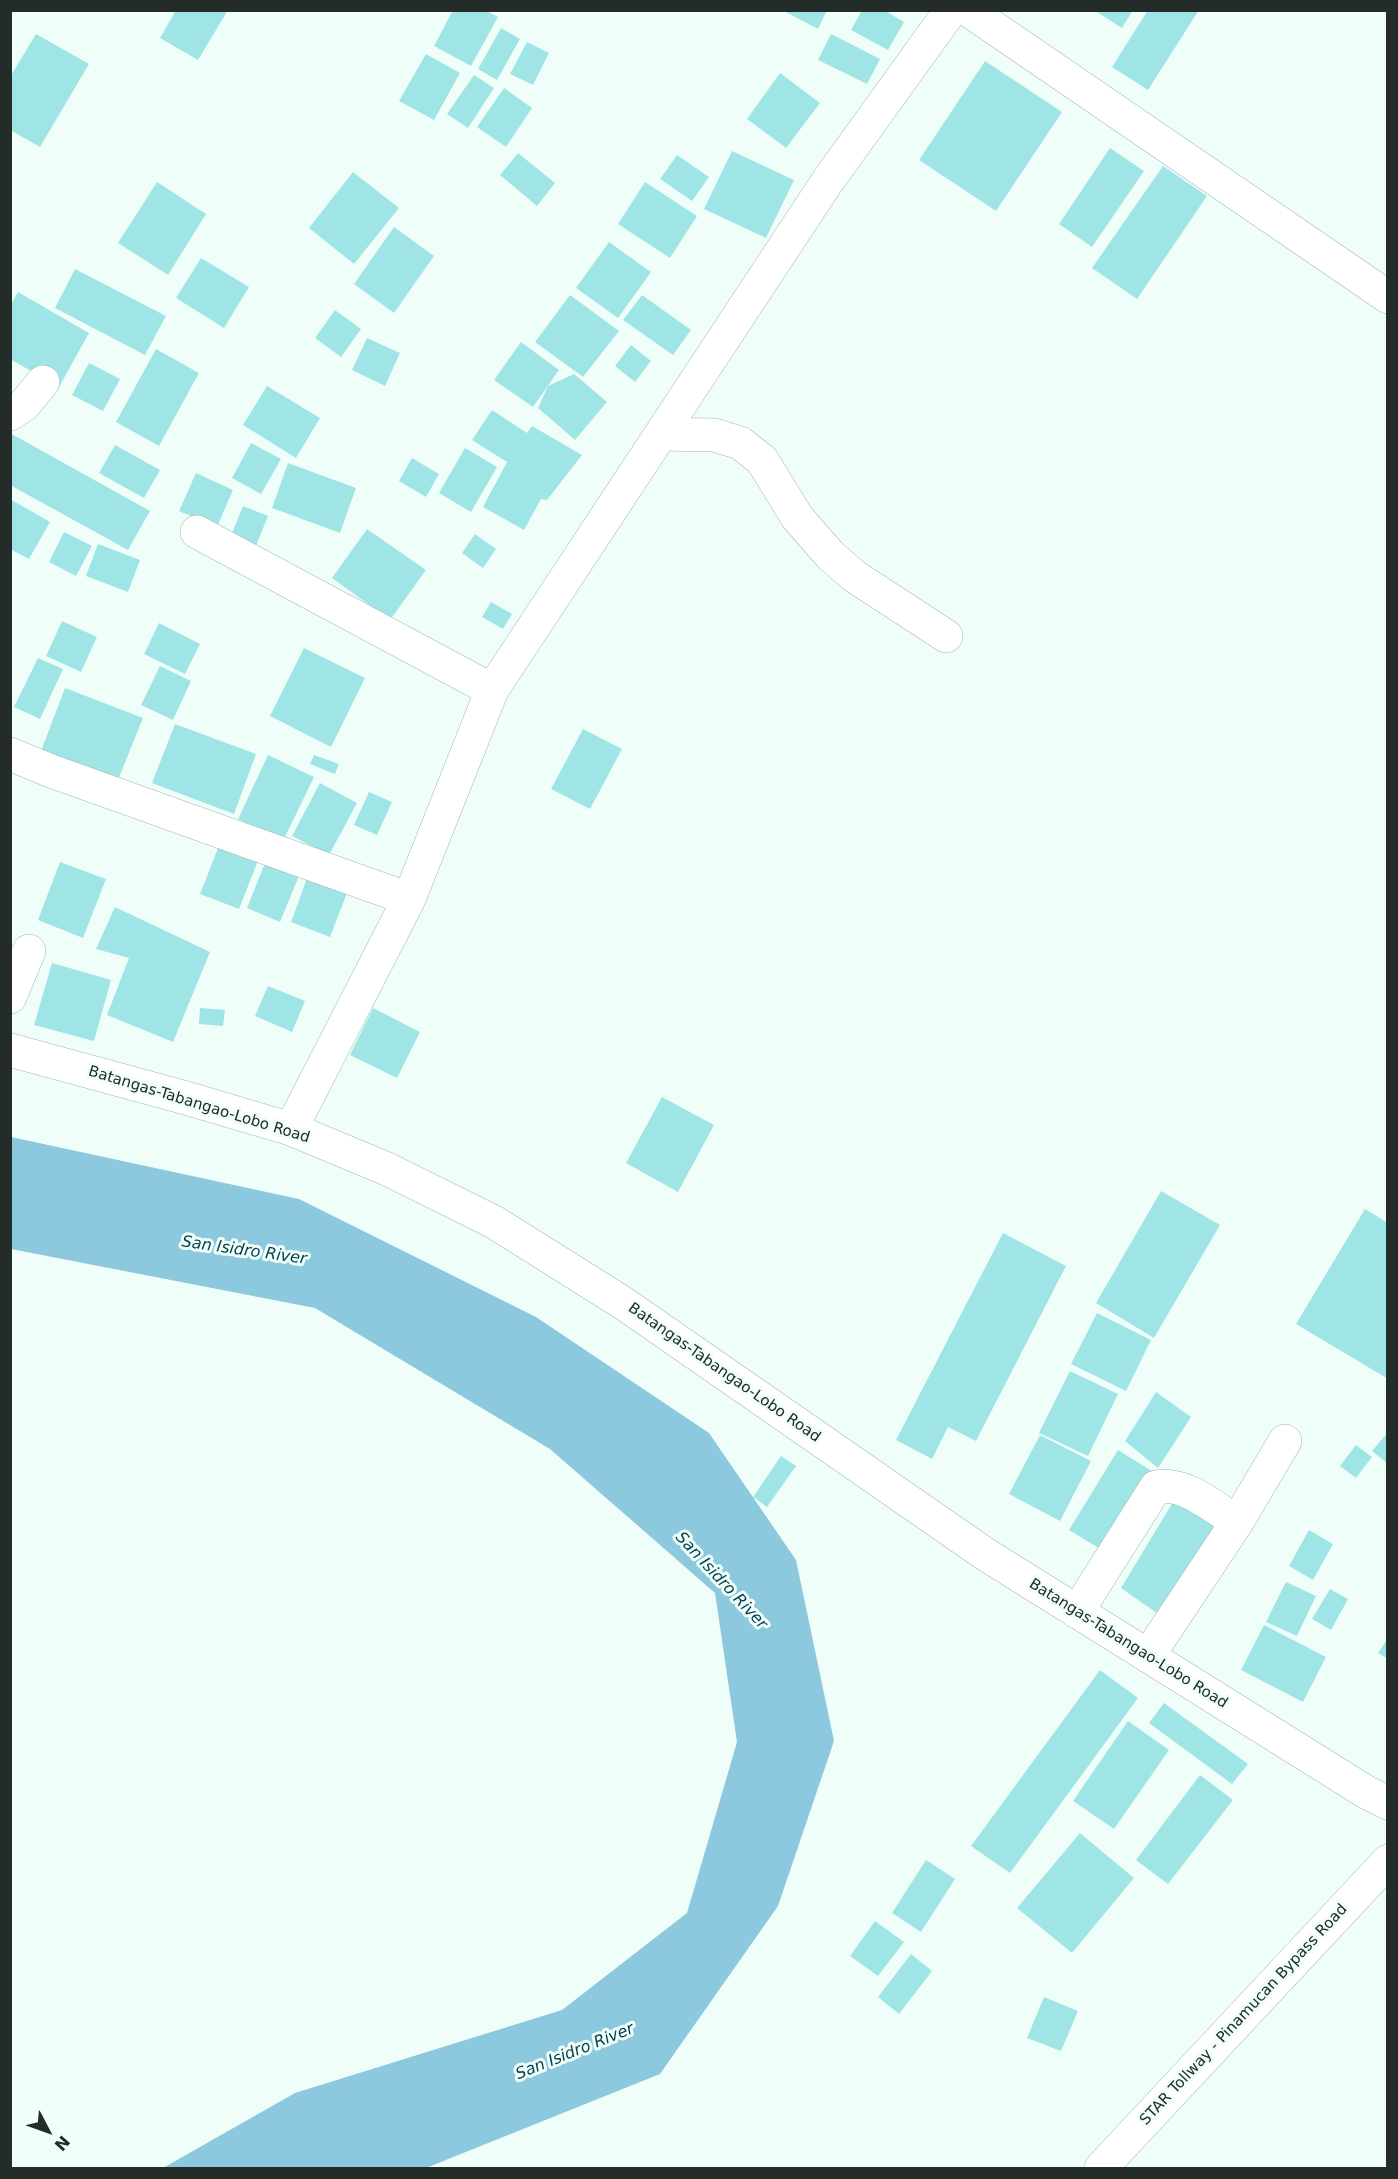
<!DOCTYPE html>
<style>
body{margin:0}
#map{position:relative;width:1398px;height:2179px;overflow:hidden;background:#effef9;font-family:"DejaVu Sans",sans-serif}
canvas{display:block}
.frame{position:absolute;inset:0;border:12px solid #232c29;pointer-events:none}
.north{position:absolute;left:18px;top:2101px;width:60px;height:60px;-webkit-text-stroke:4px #effef9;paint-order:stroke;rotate:131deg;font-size:16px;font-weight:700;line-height:24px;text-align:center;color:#232c29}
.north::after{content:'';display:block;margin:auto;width:21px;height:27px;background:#232c29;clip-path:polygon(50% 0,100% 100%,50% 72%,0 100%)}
</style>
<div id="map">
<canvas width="1398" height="2179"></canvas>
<div class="frame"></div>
<div class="north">N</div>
</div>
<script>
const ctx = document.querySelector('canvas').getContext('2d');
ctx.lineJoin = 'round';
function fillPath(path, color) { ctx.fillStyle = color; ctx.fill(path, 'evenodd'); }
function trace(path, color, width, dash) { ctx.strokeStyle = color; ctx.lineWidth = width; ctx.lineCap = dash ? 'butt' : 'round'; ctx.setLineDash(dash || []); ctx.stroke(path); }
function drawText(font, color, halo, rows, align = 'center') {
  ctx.font = font + ' "DejaVu Sans",sans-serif'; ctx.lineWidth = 6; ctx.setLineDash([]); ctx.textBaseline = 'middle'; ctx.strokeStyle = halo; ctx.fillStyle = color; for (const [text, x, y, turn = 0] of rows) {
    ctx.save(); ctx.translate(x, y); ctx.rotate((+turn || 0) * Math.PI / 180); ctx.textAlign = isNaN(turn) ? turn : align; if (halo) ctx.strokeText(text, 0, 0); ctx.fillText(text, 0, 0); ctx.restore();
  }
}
fillPath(new Path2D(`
 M11 1137 299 1199 536 1317 709 1433 796 1560 834 1741 778 1906 660 2074 426 2168H163L295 2093 562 2010 687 1913 737 1742 715 1593 550 1449 315 1308 11 1249Z`), '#8cc8de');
fillPath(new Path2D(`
 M176 10H228L198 60 160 38Z
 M453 10H485L498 17 471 66 434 46Z
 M782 10H827L818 29Z
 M862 10H884L904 22 888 50 851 30Z
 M1094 10H1133L1122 28Z
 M1148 10H1199L1148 90 1112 67Z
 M501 28 520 39 497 80 478 69Z
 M36 34 89 64 40 147 10 130V77Z
 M831 34 880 59 867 84 818 60Z
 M527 42 549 53 533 85 510 74Z
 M426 54 460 73 434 120 399 101Z
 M985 61 1062 112 996 211 919 160Z
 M780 73 820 103 786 148 747 119Z
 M474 75 494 88 468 128 447 114Z
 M504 88 532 108 506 147 477 127Z
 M1110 148 1144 171 1092 247 1059 224Z
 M732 151 794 180 766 238 704 209Z
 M518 153 555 183 537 206 500 175Z
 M677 155 709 177 692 201 660 179Z
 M1163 166 1207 196 1137 299 1092 268Z
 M353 172 399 208 354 264 309 228Z
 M157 182 206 214 168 275 118 243Z
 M645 182 697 216 670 258 618 224Z
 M394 227 434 256 394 313 354 284Z
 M609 242 651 272 618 318 576 288Z
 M201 258 249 287 224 328 176 298Z
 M75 269 166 316 145 355 55 308Z
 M18 292 89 333 59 387 10 359V306Z
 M570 295 619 331 583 377 535 342Z
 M642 295 691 330 673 355 623 320Z
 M335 310 361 329 341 357 315 338Z
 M367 338 400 353 385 386 352 370Z
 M521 342 559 370 533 407 494 380Z
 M631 345 651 361 635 382 615 366Z
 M156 349 199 373 159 446 116 422Z
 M89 363 120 379 103 411 72 395Z
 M574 374 607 402 575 440 538 408 548 386Z
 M267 386 320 418 296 458 243 425Z
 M492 410 527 433 532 426 582 455 547 500 541 499 524 530 483 507 507 462 472 440Z
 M10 433 150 511 128 550 10 485Z
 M251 443 281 459 261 494 232 478Z
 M115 445 160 470 144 498 99 473Z
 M465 448 497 467 471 512 439 493Z
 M412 458 439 474 426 497 399 481Z
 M288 463 356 488 340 533 272 508Z
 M196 473 233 490 217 527 179 511Z
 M10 499 50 522 29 559 10 549Z
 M243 506 268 516 253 553 228 543Z
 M367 529 426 570 390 620 332 578Z
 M64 532 92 546 76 576 49 562Z
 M475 534 496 549 483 568 462 553Z
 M98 544 140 560 128 592 86 576Z
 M491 602 512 614 503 629 482 617Z
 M62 621 97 637 81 672 46 656Z
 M159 623 200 644 185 674 144 654Z
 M304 648 365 678 331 747 270 716Z
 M38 658 63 669 40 719 14 707Z
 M160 666 191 681 173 720 141 705Z
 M65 688 143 718 118 780 41 751Z
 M175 724 256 754 234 814 152 783Z
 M583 729 622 749 590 809 551 789Z
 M268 755 314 777 283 841 238 819Z
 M314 755 339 764 335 774 310 764Z
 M320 783 357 803 329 855 292 836Z
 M369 792 392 802 377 835 354 825Z
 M220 843 259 858 239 909 200 894Z
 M267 858 301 871 280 922 247 908Z
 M60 862 106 879 83 938 38 920Z
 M310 870 350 885 330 937 291 922Z
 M115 907 210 952 173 1042 107 1015 129 958 96 949Z
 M52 963 111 980 94 1041 34 1025Z
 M268 986 305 1001 292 1032 255 1016Z
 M200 1008 225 1010 223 1026 199 1024Z
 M373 1008 420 1032 397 1078 350 1055Z
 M662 1097 714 1125 678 1192 626 1163Z
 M1161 1191 1220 1225 1154 1338 1096 1303Z
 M1365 1209 1388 1223V1379L1296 1324Z
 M1003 1233 1066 1266 976 1441 948 1427 932 1459 896 1440Z
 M1097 1313 1151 1340 1126 1391 1071 1364Z
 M1070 1371 1118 1394 1088 1456 1039 1433Z
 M1156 1392 1191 1417 1158 1468 1125 1441Z
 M1388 1432V1464L1372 1451Z
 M1040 1435 1091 1461 1060 1521 1009 1494Z
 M1356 1445 1372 1457 1356 1478 1340 1466Z
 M1118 1450 1155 1473 1107 1553 1069 1530Z
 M781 1456 796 1466 767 1507 753 1497Z
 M1176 1497 1221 1528 1161 1616 1121 1588Z
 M1309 1530 1333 1544 1313 1580 1289 1566Z
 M1286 1582 1316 1596 1297 1636 1266 1622Z
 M1330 1589 1348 1599 1331 1630 1312 1619Z
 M1264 1625 1326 1657 1303 1702 1241 1670Z
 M1388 1638V1659L1378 1653Z
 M1100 1670 1138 1698 1010 1873 971 1846Z
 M1164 1703 1248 1764 1232 1784 1149 1723Z
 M1128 1721 1169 1750 1114 1829 1073 1801Z
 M1200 1775 1233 1800 1168 1884 1136 1860Z
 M1080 1833 1134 1878 1072 1953 1017 1908Z
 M926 1860 955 1879 921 1932 892 1913Z
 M875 1921 904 1942 878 1976 850 1956Z
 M911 1954 932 1971 899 2014 878 1997Z
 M1044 1997 1078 2011 1061 2051 1027 2038Z`), '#a0e5e6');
const minor = new Path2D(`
 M968 10 1388 297
 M10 414 24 405 43 382
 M662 434 714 435 740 443 762 460 797 517 830 555 854 576 946 636
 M197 532 492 690
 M10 754 51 771 409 899
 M10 997 29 951
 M291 1129 409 899 492 690 827 182 951 10
 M1077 1612 1156 1487C1186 1482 1213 1507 1237 1522
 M1148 1656 1237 1522 1285 1441`);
const major = new Path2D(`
 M10 1050 186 1098 291 1129 387 1169 494 1222 623 1303 985 1554 1366 1792 1388 1803
 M1101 2168 1388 1861`);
trace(minor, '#a1b8b0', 34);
trace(major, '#a1b8b0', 34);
trace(minor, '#fff', 33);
trace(major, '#fff', 33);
drawText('15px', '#232c29', '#effef9', [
 ["Batangas-Tabangao-Lobo Road",199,1105,17],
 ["Batangas-Tabangao-Lobo Road",724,1373,35],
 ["Batangas-Tabangao-Lobo Road",1128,1644,32],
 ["STAR Tollway - Pinamucan Bypass Road",1244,2015,-47]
]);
drawText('italic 16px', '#053d4c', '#effef9', [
 ["San Isidro River",244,1251,8],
 ["San Isidro River",721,1581,47],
 ["San Isidro River",575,2052,-22]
]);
</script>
